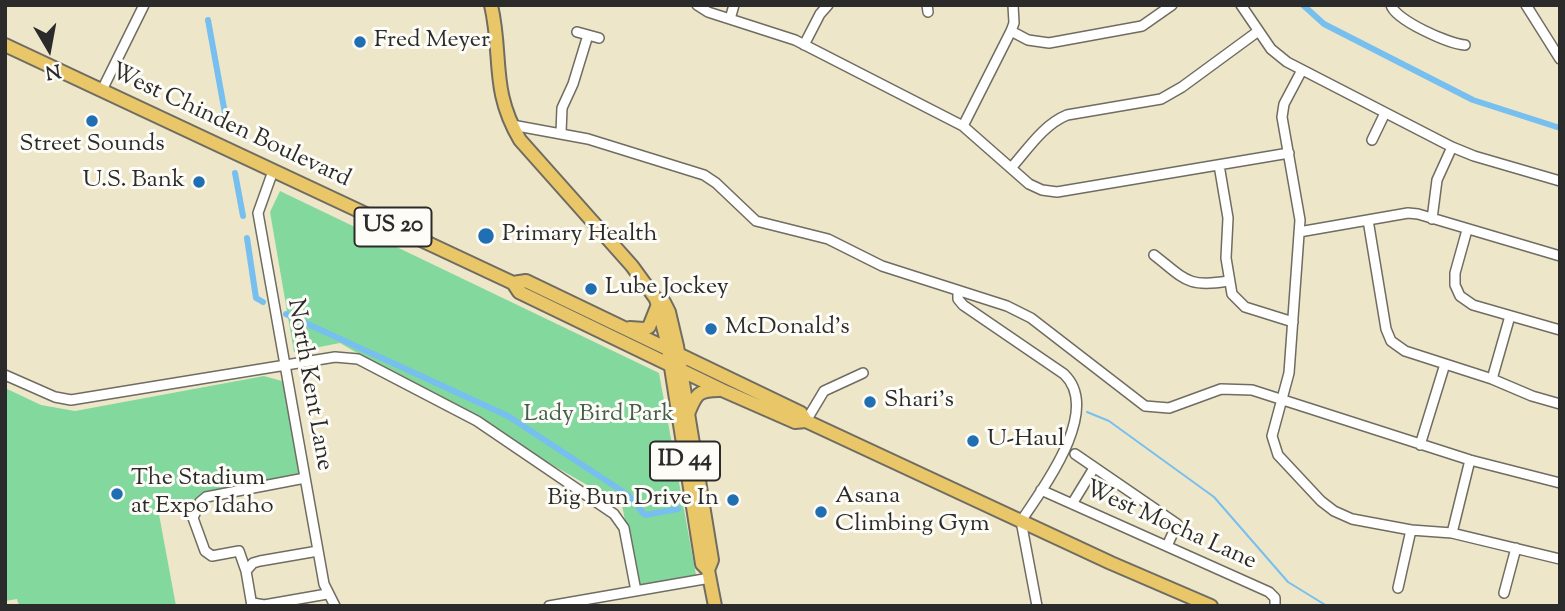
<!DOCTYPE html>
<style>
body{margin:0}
#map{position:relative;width:1565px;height:611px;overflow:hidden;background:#eee6c9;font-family:"Sorts Mill Goudy",serif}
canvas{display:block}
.frame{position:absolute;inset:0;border:7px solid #2b2b2b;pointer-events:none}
.north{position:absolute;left:14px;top:14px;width:70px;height:70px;-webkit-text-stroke:5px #fdfcf7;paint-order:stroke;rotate:170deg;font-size:19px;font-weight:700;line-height:28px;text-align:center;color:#2b2b2b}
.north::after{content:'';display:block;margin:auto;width:24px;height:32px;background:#2b2b2b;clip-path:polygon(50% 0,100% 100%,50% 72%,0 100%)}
</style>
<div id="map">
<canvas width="1565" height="611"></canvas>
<div class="frame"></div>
<div class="north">N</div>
</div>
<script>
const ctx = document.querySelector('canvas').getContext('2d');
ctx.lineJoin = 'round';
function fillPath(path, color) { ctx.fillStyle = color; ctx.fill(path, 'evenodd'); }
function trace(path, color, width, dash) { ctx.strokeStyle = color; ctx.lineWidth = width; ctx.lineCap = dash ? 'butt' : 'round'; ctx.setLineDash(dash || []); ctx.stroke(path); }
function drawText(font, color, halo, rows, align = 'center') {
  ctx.font = font + ' "Sorts Mill Goudy",serif'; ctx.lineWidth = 6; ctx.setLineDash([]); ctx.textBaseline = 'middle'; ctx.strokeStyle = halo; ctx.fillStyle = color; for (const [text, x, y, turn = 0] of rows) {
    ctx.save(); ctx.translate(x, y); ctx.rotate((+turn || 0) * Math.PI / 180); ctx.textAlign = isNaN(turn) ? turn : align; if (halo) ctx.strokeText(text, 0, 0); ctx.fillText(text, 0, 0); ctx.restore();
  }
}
fillPath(new Path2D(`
 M280 191 659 373 696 575 638 586 622 505 340 343 294 352 270 212Z
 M264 376 282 381 301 479 158 509 176 606H19L17 599 5 601V388L41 405 75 411Z`), '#83d99d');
trace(new Path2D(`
 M1087 412 1109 421 1214 497 1288 582 1327 606`), '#77bfef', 2);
trace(new Path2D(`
 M1303 5 1324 24 1473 100 1560 128
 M208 20 228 130
 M235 173 243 216
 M247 238 256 298 263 302
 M286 314 508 416 628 495 645 515 678 509`), '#77bfef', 6);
const minor = new Path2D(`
 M697 5 708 12 795 40 963 126 1029 184 1042 190 1057 192 1289 153
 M927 5 928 12
 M1241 5 1271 49 1287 62 1452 147 1474 156 1560 181
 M1391 5C1395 20 1449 44 1465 45
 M1526 5 1560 59
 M730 19 734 5
 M1011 31 1028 40 1049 43 1142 26 1172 5
 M577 32 599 38
 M804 45 820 14 828 5
 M1302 70 1284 104 1282 117 1300 220 1289 373 1272 436 1278 455 1321 501 1334 511 1352 519 1411 530 1452 533 1560 559
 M102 90 144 5
 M512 125 588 139 704 175 716 183 756 221 828 239 882 266 1007 306 1031 318 1145 406 1169 408 1221 389 1252 390 1470 460 1560 483
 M963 126 1011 31 1014 23 1013 5
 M561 133 562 108 573 84 588 35
 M1372 140 1385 113
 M1219 165 1228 218 1226 258 1232 294 1245 307 1293 322
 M1011 168C1028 149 1043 125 1067 115L1161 99 1182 87 1257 32
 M273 171 258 213 324 584 335 606
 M1432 219 1437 180 1452 147
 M1368 220 1386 329 1391 341 1405 351 1492 379 1532 396 1560 404
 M1467 230 1455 273V285L1460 296 1473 305 1560 330
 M1299 232 1408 213 1418 214 1560 256
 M1154 255C1185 279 1187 288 1228 281
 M958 292V299L963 305 1064 374C1102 410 1044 487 1021 521L1037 606
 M5 375 55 397 71 400 335 357 358 359 477 421 614 514 624 528 636 591
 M1492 379 1510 316
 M806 421 824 391 863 373
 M1420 445 1445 364
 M1075 454 1177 524 1167 546
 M1041 490 1269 592 1275 598V606
 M1072 504 1094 468
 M1452 533 1470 460
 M246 571 253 563 260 561 318 551
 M1398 588 1411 530
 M1504 593 1516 548
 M253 603 264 605 327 594
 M252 606 246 571 239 551 212 556 205 551 193 518 200 502 206 497 305 478
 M549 606 710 578`);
const major = new Path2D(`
 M491 5C503 57 490 89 520 140L632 266 656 299 664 302 669 312 677 346 712 560 708 570
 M5 45 513 283 519 292 722 390 795 422 806 421 1111 563 1211 606
 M513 283 526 281 801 413 806 421
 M656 299 667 342 702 564 708 570 715 606
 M630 328 644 329 649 327 657 307
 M688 414C696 394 698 390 719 390`);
trace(minor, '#6f6c62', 12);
trace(major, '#6f6c62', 16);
trace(minor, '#fff', 9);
trace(major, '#e9c769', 12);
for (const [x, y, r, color] of [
 [360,42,7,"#1f6fb2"],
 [92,121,7,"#1f6fb2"],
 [199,182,7,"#1f6fb2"],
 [486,236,9,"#1f6fb2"],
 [591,289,7,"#1f6fb2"],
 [711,329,7,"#1f6fb2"],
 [870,402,7,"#1f6fb2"],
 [973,441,7,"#1f6fb2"],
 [117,494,7,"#1f6fb2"],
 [733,500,7,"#1f6fb2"],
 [821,512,7,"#1f6fb2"]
]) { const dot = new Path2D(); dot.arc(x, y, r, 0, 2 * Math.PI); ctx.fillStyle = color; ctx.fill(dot); trace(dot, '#fdfcf7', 2.5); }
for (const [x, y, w] of [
 [393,227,77],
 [685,461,70]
]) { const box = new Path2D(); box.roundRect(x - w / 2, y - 19.5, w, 39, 5); ctx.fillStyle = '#fdfcf7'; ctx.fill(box); trace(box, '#2b2b2b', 2); }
drawText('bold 23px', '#2b2b2b', null, [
 ["US 20",393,227],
 ["ID 44",685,461]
]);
drawText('24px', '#2b2b2b', '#fdfcf7', [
 ["Fred Meyer",374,42],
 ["Street Sounds",92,146,"center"],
 ["U.S. Bank",185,182,"right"],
 ["Primary Health",502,236],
 ["Lube Jockey",605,289],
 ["McDonald's",725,329],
 ["Shari's",884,402],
 ["U-Haul",987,441],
 ["The Stadium",131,480],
 ["at Expo Idaho",131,508],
 ["Asana",835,498],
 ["Climbing Gym",835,526],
 ["Big Bun Drive In",719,500,"right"]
], 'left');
drawText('24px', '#2b2b2b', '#fdfcf7', [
 ["West Chinden Boulevard",230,127,25],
 ["North Kent Lane",308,385,80],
 ["West Mocha Lane",1170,527,24]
]);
drawText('24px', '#455f4d', '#fdfcf7', [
 ["Lady Bird Park",599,416]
]);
</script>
